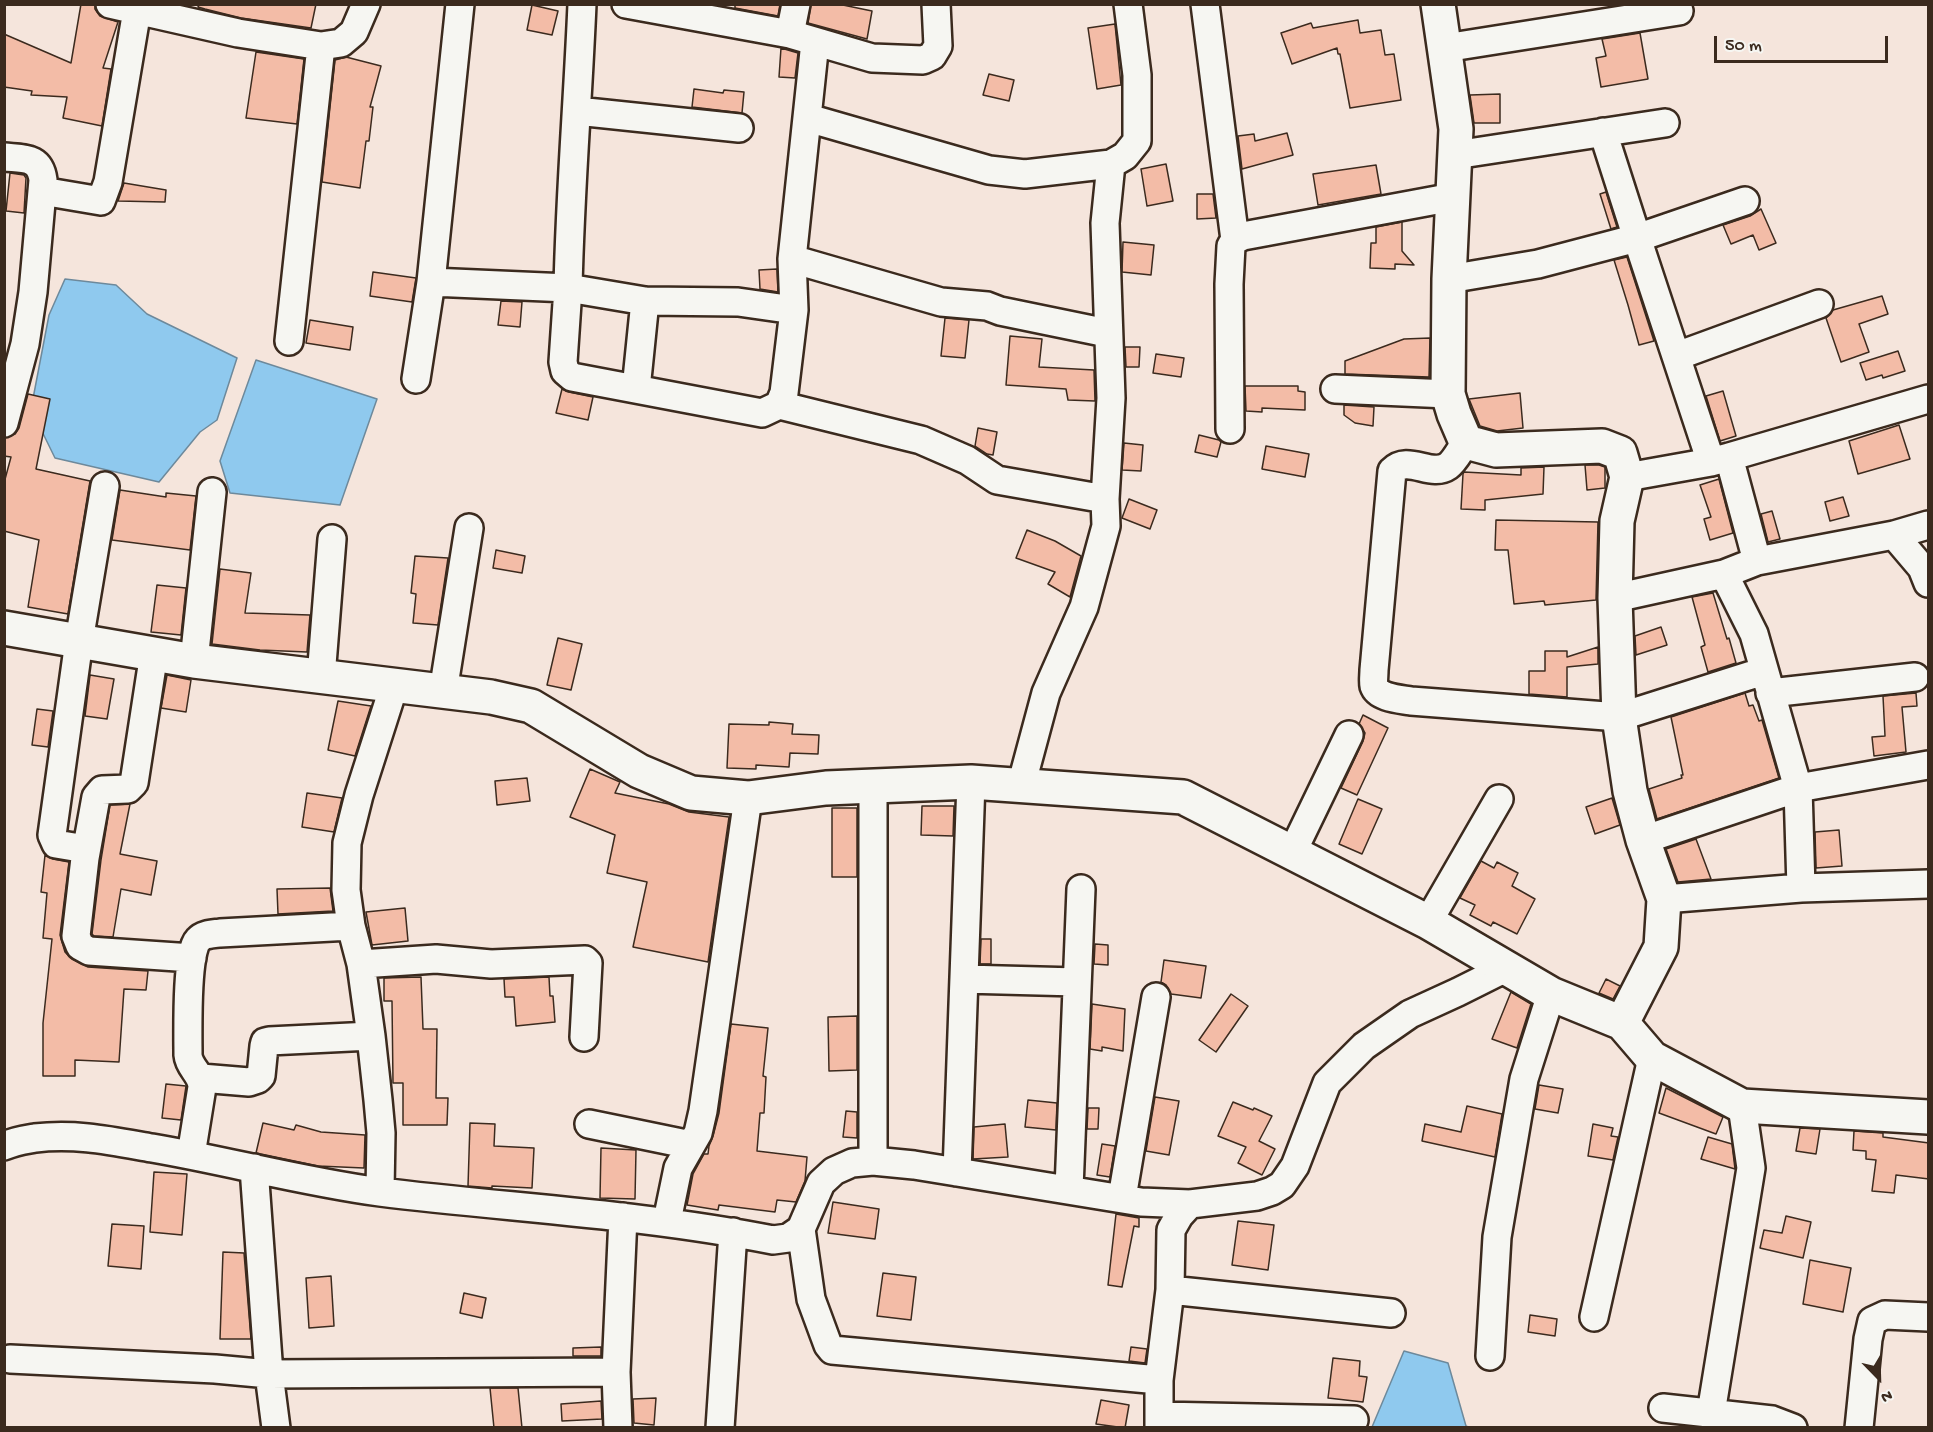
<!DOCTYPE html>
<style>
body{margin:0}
#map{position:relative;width:1933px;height:1432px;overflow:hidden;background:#f5e5dc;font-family:"Gochi Hand",sans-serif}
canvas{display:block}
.frame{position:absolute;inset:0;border:6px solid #3b2a1e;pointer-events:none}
.north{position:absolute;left:1849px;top:1348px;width:60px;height:60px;-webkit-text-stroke:4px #f6f6f2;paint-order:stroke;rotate:157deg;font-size:16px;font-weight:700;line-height:24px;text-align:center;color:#3b2a1e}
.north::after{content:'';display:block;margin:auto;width:21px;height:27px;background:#3b2a1e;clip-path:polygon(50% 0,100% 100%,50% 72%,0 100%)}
.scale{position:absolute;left:1714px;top:36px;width:174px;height:27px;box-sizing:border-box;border:3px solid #3b2a1e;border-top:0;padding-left:8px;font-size:18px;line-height:21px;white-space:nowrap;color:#3b2a1e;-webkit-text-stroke:4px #f6f6f2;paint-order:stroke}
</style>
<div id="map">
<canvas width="1933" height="1432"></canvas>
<div class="frame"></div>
<div class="north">N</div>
<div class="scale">50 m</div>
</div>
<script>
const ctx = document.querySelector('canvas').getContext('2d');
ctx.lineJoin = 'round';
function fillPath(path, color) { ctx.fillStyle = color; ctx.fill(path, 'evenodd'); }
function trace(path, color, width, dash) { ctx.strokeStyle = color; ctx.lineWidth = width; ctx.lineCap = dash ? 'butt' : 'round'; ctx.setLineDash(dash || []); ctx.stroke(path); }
const water = new Path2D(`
 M65 279 116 285 147 314 237 358 217 420 200 432 159 482 55 458 31 409 49 315Z
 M256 360 377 399 340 505 230 493 220 461Z
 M1404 1351 1448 1363 1466 1426 1468 1427H1372Z`);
fillPath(water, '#8fc9ee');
trace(water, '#6d899b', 1.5);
const building = new Path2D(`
 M81 4H95V9L100 16 118 22 103 68 111 69 102 126 63 118 67 97 31 95 32 91 4 87V34L71 63Z
 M199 4H316L311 28 241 18 205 9 198 7Z
 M735 4H780L778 16 735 8Z
 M811 4H838L872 11 867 39 808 23Z
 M532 5 558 11 552 35 527 30Z
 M1358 20 1360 33 1381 30 1385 55 1394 54 1401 100 1350 108 1340 54H1338L1337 48 1292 64 1281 33 1311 23 1313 28Z
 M1115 24 1121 85 1097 89 1088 28Z
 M1640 33 1648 79 1601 87 1596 58 1606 56 1602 39Z
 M781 48 798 53 795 78 779 77Z
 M256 52 304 59 297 124 246 118Z
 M346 57 381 66 370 107H373L369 141H366L360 188 322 182 335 60Z
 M989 74 1014 80 1009 101 983 95Z
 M694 89 723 93 724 90 744 92 742 113 692 107Z
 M1500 94V123H1474L1470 95Z
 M1287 133 1293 155 1242 169 1238 136 1254 134 1255 141Z
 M1166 164 1173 201 1147 206 1141 169Z
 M1376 165 1381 194 1318 205 1313 174Z
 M10 173 24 175 26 178 24 213 6 211Z
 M124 183 166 190 165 202 118 201Z
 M1606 192 1617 227 1611 229 1600 194Z
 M1197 194H1213L1216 218 1197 219Z
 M1761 209 1776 243 1759 250 1753 235 1731 244 1723 225 1750 216Z
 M1402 222V251L1414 265 1395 264V269L1370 268 1371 243H1376V227Z
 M1123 242 1154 245 1151 275 1122 272Z
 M1627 257 1654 341 1639 345 1628 305 1614 260Z
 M777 269 778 292 760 289 759 270Z
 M373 272 416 278 412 302 370 296Z
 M1882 296 1888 314 1859 324 1869 352 1841 362 1826 318 1833 310Z
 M501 301 522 302 520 327 498 325Z
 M945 318 969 320 965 358 941 356Z
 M310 320 353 327 350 350 306 343Z
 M1010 336 1042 339 1039 367 1094 370 1095 401 1068 400 1066 389 1006 385Z
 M1430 338 1429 377 1345 374V361L1404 339Z
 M1125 347H1140L1139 367H1126Z
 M1898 351 1905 371 1883 378 1882 375 1866 380 1860 363Z
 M1156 354 1184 358 1181 377 1153 373Z
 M1245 386H1298V391L1305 392V410L1262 408V412L1246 411Z
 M562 389 569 392 593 397 588 420 556 413Z
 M1723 391 1736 436 1720 441 1706 396Z
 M1520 393 1523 428 1497 431 1480 426 1469 399Z
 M28 394 50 399 36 469 90 481 68 614 28 607 39 540 4 531V483L11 457 4 456V438L15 434 19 428Z
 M1344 405 1374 407 1373 426 1355 423 1344 415Z
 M1899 425 1910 459 1858 474 1849 441Z
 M978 428 997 432 993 455 987 454 975 446Z
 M1199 435 1219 440 1221 442 1217 457 1195 452Z
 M1124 443 1143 445 1141 471 1122 470Z
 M1266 446 1309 454 1305 477 1262 469Z
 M1585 465H1599L1605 467V488L1587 490Z
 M1544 467 1543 494 1485 500V510L1461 509 1463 474 1464 472 1521 475V468Z
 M1719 479 1733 533 1710 540 1704 519 1711 517 1700 485Z
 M120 490 166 497V493L196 496 190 550 112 540Z
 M1843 497 1849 516 1830 521 1825 502Z
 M1129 499 1157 510 1150 529 1122 518Z
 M1772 511 1780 539 1768 542 1761 514Z
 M1496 520 1598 522 1596 600 1545 605 1544 601 1514 604 1508 550H1495Z
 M1027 530 1055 541 1081 556 1070 597 1048 584 1055 572 1016 558Z
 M496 550 525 556 522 573 493 568Z
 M415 556 448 558 438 625 413 623 416 594 411 593Z
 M220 569 251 573 245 613 310 615 307 652 260 650 212 644Z
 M157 585 186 588 181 635 151 632Z
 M1713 593 1727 639 1729 638 1736 663 1708 672 1701 647 1705 645 1692 597Z
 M1661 627 1667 645 1636 655 1635 636Z
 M558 638 582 644 571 690 547 685Z
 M1598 647V664L1567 667V697L1529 694V671H1545V651H1567V657Z
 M90 675 114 679 107 719 85 716Z
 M167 675 191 680 186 712 161 708Z
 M1745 693 1749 706 1753 705 1759 721 1762 720 1779 778 1657 819 1649 789 1682 778 1681 775H1683L1671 717Z
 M1916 693 1917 706 1902 707 1906 752 1874 756 1872 737 1885 736 1883 696Z
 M338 701 371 706 355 756 328 750Z
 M37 709 53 711 48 747 32 745Z
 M1363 715 1388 728 1357 795 1341 788 1363 741 1365 733 1359 724Z
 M769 722 793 724 792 734 819 735 818 754 790 753 789 767 756 765V769L727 768 729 724 769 725Z
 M590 769 620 782 615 793 669 804 689 812 729 817 708 962 633 947 647 882 607 873 615 835 570 817Z
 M527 778 530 801 497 805 495 781Z
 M307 793 342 798 334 832 302 827Z
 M1612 798 1620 825 1595 834 1586 807Z
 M1358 799 1382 809 1362 854 1339 844Z
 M130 804 120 854 157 861 151 895 121 889 113 937 94 936 92 934 101 860 110 805Z
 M922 806H954L953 836 921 835Z
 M832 808H857V877H832Z
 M1839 830 1842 866 1816 868 1815 832Z
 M1696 839 1711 879 1678 882 1666 849Z
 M45 855 53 859 69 862 60 935 65 952 72 959 88 967 148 971 146 990 124 989 119 1062 75 1060V1076H43V1023L52 939 43 938 47 893 41 892Z
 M1481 861 1494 868 1497 862 1518 873 1512 886 1535 899 1517 934 1493 922 1491 926 1470 915 1475 905 1460 898Z
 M330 888 333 911 278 914 277 889Z
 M405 908 408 941 372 945 366 912Z
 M981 939H991V964H980Z
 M1095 944 1108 945V965L1094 964Z
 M1164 960 1206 966 1201 998 1171 994 1166 985 1161 982Z
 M421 977 423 1029H437L436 1098H448L447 1125H403V1083H393L392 1001H384V978Z
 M549 977 550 996H553L555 1022 516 1026 514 997H505L504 979Z
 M1606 979 1620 986 1613 999 1599 993Z
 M1511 992 1531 1004 1517 1048 1492 1039Z
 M1231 994 1248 1006 1216 1052 1199 1040Z
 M1092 1004 1125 1009 1123 1051 1102 1047V1051L1090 1049Z
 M857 1016V1070L829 1071 828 1017Z
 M731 1024 768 1028 763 1076 766 1077 764 1113H760L757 1151 807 1157 805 1181 796 1202 777 1200 775 1212 719 1205 718 1210 687 1205 693 1174 704 1154H708L709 1146 713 1136 719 1113Z
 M166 1084 186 1086 181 1120 162 1118Z
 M1539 1085 1563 1089 1558 1113 1535 1109Z
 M1666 1088 1723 1117 1716 1134 1659 1113Z
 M1155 1097 1179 1101 1169 1155 1146 1151Z
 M1028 1100 1057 1103 1056 1130 1025 1127Z
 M1233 1102 1253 1110 1254 1108 1272 1116 1259 1141 1275 1149 1262 1175 1238 1163 1246 1147 1218 1136Z
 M1467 1106 1502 1114 1495 1157 1422 1141 1425 1124 1461 1132Z
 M1088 1108H1099L1098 1129H1087Z
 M846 1111 857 1112V1138L843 1137Z
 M263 1123 294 1130 296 1125 321 1132 365 1135 364 1168 318 1166 256 1153Z
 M470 1123 495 1124 494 1146 534 1148 532 1188 492 1186V1188L468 1186Z
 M1005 1124 1008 1157 973 1159 974 1127Z
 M1593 1124 1613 1128 1611 1136 1618 1137 1613 1160 1588 1156Z
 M1800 1128 1820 1129 1816 1154 1796 1151Z
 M1854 1131 1883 1133V1137L1929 1143V1179L1896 1175 1894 1193 1872 1191 1876 1160 1866 1159V1151L1853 1150Z
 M1708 1137 1732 1144 1735 1169 1701 1159Z
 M1102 1144 1115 1146 1110 1177 1097 1175Z
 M601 1148 636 1150 635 1199 600 1198Z
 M154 1172 187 1174 182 1235 150 1232Z
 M833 1202 879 1209 875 1239 828 1233Z
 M1116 1214 1139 1218V1227L1134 1226 1122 1287 1108 1285Z
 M1786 1216 1811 1222 1803 1258 1760 1248 1764 1230 1782 1233Z
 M1238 1221 1274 1225 1268 1270 1232 1265Z
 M112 1224 144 1226 141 1269 108 1266Z
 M223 1252 244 1253 251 1339H220Z
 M1810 1260 1851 1268 1843 1312 1803 1304Z
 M883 1273 916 1277 911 1320 877 1316Z
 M331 1276 334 1326 309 1328 306 1278Z
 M464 1293 486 1298 482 1318 460 1313Z
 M1530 1315 1557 1319 1555 1336 1528 1332Z
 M601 1347V1356H573V1348Z
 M1131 1347 1147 1349 1145 1363 1129 1361Z
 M1333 1358 1360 1361 1359 1376 1367 1377 1363 1402 1328 1398Z
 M490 1388H518L522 1428H494Z
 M656 1398 654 1425 634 1423 633 1399Z
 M1101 1400 1129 1405 1125 1428 1096 1424Z
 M601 1401 602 1419 562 1421 561 1404Z`);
fillPath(building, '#f3bca7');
trace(building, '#3b2a1e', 1.5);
const street = new Path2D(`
 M110 4 238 33 321 46 341 43 354 32 366 4
 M582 4C578 99 570 193 568 288L645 301 738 302 794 310
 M626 4 790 34 872 58 923 60 932 56 938 46 936 4
 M1205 4 1235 240
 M790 34 796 4
 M1445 48 1679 11
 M577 111 739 128
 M808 118 989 170 1025 174 1111 164
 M1603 132 1637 238 1745 201
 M1455 155 1665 123
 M4 157C24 159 40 156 43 180L33 292 25 344 4 423
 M42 191 101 201 108 182 137 10
 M792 259 941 302 987 306 1000 311 1107 333
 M1449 279 1538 264 1637 238 1711 462
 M431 282 460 4
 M289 341 321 46
 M1677 356 1819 304
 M416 379 431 282 568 288 563 362 565 371 572 377 762 413 779 405 784 393 794 310 792 259 815 42
 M636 389 645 301
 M1335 389 1448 394
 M779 405 921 440 967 460 997 480 1105 499
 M1230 429 1229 284 1231 246 1235 240 1243 236 1453 197
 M1466 442C1460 450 1455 461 1448 466 1431 478 1408 454 1392 471L1374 670C1374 675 1373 682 1374 686 1378 698 1400 699 1411 701L1619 717 1764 671
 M1729 457 1928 399
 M1627 477 1711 462 1729 457 1757 561
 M1894 535 1922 568 1928 583
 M1724 574 1754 634 1798 788 1928 765
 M1615 598 1724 574 1757 561 1894 535 1928 525
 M154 653 134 783 128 789 102 790 96 797 85 858 76 936 80 946 89 951 192 958
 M194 661 212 492
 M321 677 332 539
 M443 692 469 528
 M1770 693 1915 677
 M873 786V1161
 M1021 786 1046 693 1084 607 1106 526 1105 499 1111 398 1105 223 1111 164 1125 156 1137 141V75L1128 4
 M1643 840 1798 788 1801 888
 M86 849 56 844 52 835 79 641 105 486
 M1292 853 1349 735
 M1664 899 1801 888 1928 884
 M1428 922 1499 799
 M361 964 436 959 491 964 585 960 588 963 584 1037
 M964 979 1077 982
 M201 1078 249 1082 258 1079 261 1076 264 1046 265 1042 269 1041 371 1036
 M589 1124 691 1145
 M4 1146C15 1141 24 1140 35 1138 76 1133 112 1141 152 1148 228 1161 304 1182 380 1192 511 1208 643 1214 773 1240L788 1238 801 1229 821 1183 834 1171 852 1163 873 1161 914 1165 1141 1202 1190 1204
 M191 1155 202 1087C202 1074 189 1068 188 1055 188 1034 186 952 198 940 203 934 213 934 220 933L351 926
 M254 1168 269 1374 276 1428
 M957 1172 971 782
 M1069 1189 1081 889
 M380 1191 381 1133 378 1100 371 1036 361 964 351 926 346 890 347 843 359 795 394 686
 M1122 1198 1156 997
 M667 1221 678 1168 698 1133 703 1111 748 798
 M801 1229 811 1299 828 1345 832 1350 1159 1380
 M1170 1290 1391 1313
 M1594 1317 1652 1058
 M1490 1356 1497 1237 1524 1079 1551 994
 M10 1359 215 1369 269 1374 616 1372
 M1663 1408 1772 1420 1793 1428
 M1711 1413 1751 1168 1742 1106
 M1159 1416 1354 1420
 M618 1428 616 1372 623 1217
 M720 1428 733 1232
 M1159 1428V1380L1170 1290 1171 1230 1179 1216 1190 1204 1257 1196 1272 1191 1282 1185 1295 1166 1327 1083 1364 1046 1410 1014 1458 992 1506 968
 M1859 1428 1868 1339 1872 1321 1885 1315 1928 1317`);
const secondary = new Path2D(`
 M1438 4 1456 129 1449 279 1448 394 1454 414 1466 442 1496 450 1602 446 1620 453 1627 477 1617 521 1615 598 1619 717 1630 791 1643 840 1664 899 1661 947 1622 1023
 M4 628 194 661 491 697 531 706 639 771 691 793 748 798 826 788 971 782 1183 797 1428 922 1551 994 1622 1023 1652 1058 1742 1106 1928 1117`);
trace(street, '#3b2a1e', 32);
trace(secondary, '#3b2a1e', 38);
trace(street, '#f6f6f2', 27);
trace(secondary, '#f6f6f2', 33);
</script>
